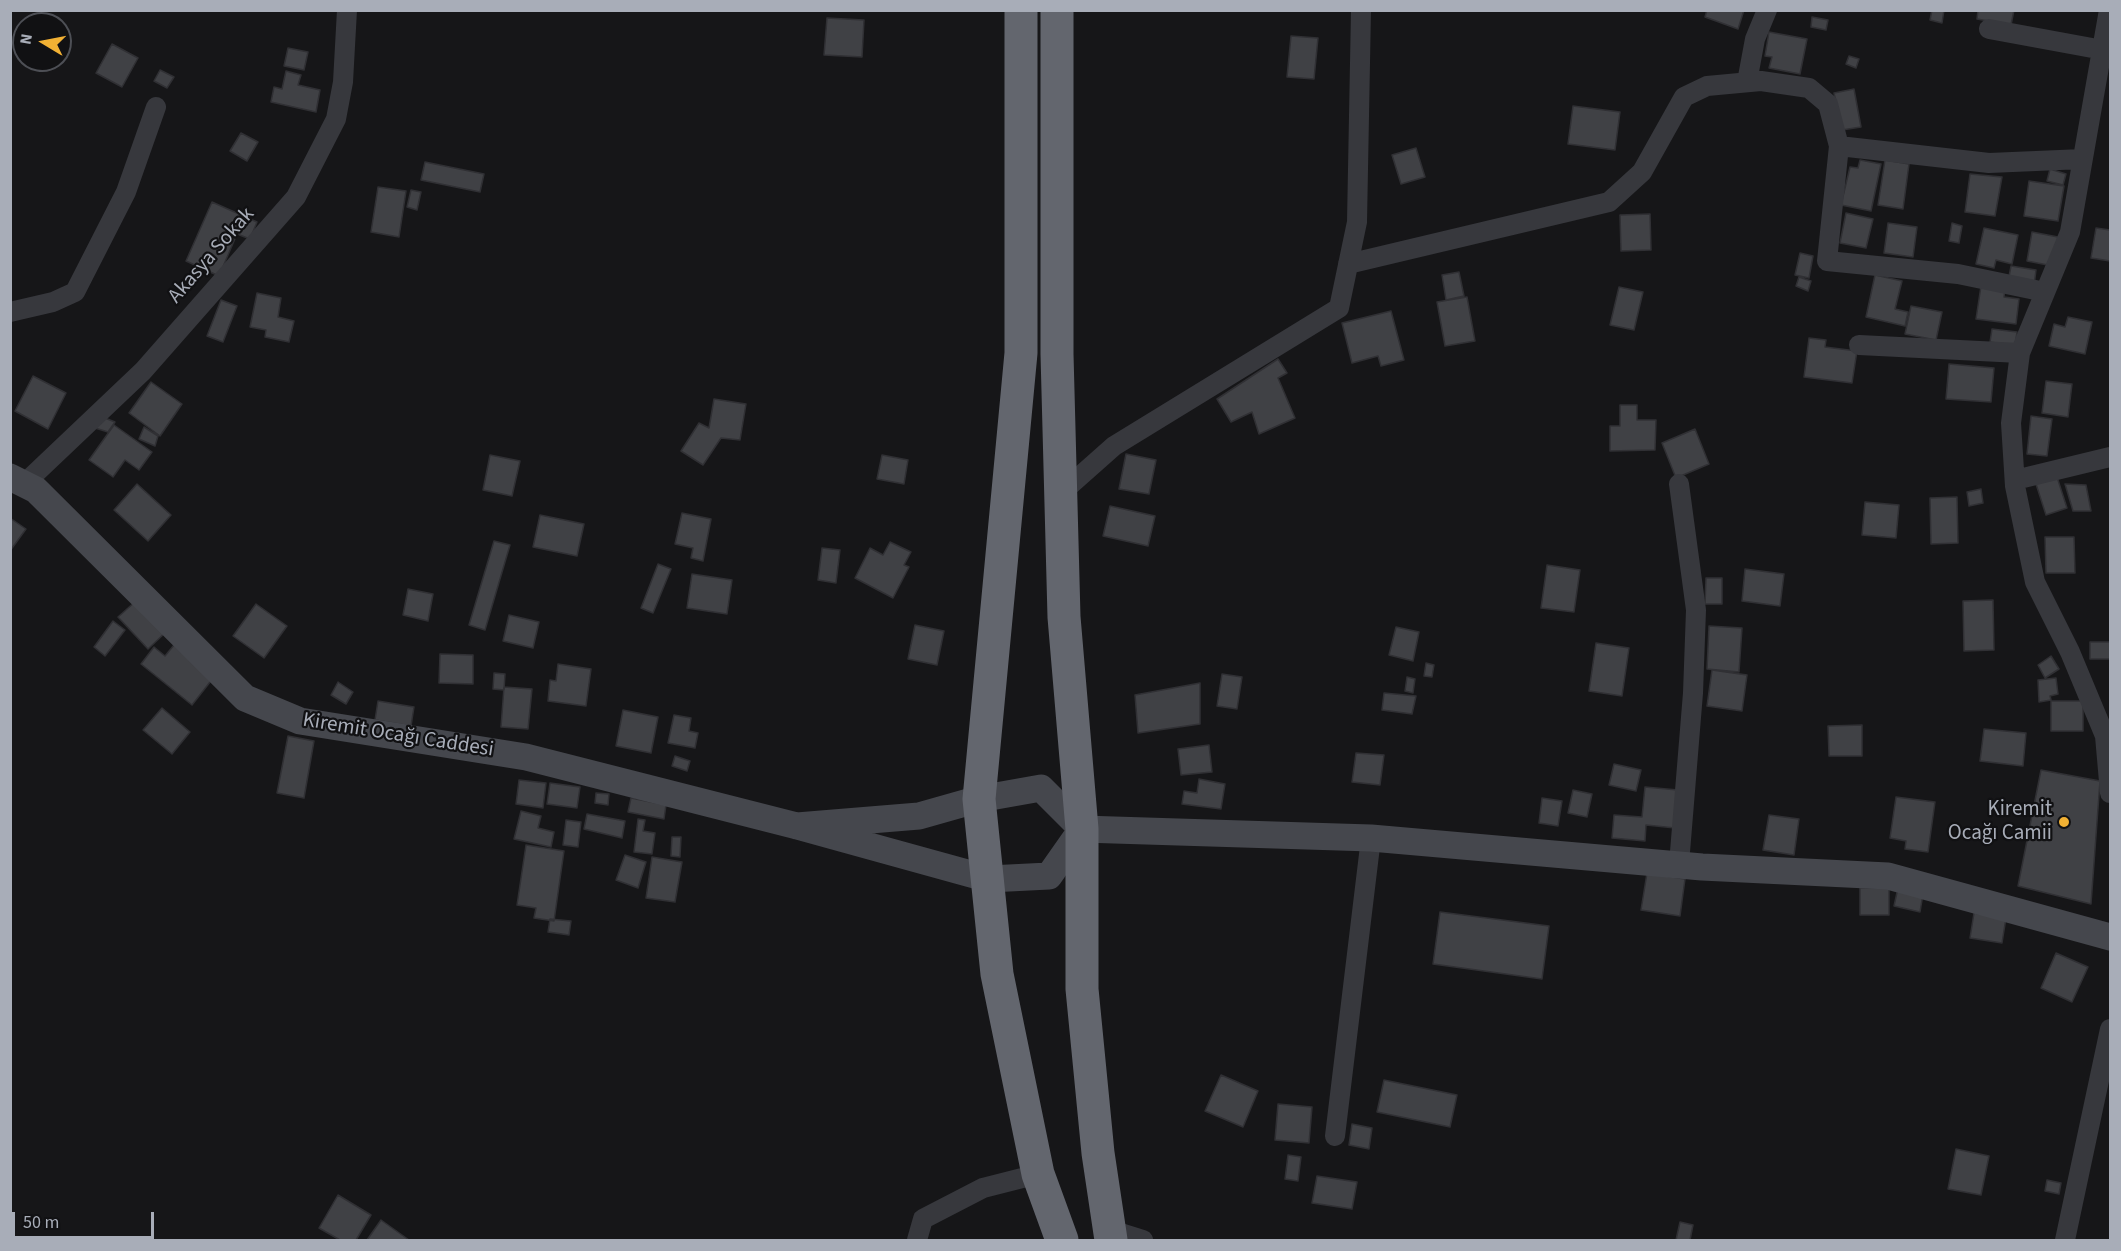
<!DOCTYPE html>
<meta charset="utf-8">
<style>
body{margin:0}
#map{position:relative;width:2121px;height:1251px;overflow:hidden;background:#161618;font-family:"Source Sans 3",sans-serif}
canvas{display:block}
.frame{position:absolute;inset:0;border:12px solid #a8adb8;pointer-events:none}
.north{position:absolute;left:12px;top:12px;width:60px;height:60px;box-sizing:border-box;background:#111113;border:2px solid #4d4f55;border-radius:50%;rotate:280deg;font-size:16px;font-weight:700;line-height:24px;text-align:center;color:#a8adb8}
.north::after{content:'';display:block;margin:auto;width:21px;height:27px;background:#f2b134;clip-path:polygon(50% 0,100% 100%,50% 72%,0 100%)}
.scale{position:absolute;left:12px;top:1212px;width:142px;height:27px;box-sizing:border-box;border:3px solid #a8adb8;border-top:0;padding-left:8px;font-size:18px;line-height:21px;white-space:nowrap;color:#a8adb8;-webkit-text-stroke:4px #111113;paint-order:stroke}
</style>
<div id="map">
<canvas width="2121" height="1251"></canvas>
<div class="frame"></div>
<div class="north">N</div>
<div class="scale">50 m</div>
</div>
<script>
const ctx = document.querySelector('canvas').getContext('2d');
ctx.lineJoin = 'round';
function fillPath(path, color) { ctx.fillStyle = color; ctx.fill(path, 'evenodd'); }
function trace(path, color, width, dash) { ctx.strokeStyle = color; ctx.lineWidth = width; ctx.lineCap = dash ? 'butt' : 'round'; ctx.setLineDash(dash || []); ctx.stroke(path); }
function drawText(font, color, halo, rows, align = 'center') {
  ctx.font = font + ' "Source Sans 3",sans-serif'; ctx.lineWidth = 4.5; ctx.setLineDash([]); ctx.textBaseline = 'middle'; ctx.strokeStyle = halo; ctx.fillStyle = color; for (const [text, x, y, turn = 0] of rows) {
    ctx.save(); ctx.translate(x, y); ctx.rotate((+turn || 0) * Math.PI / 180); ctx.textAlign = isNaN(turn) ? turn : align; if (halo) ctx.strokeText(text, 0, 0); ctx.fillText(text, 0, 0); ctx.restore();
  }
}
const building = new Path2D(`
 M1707 10H1744L1738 29 1705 17Z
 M1932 10H1944L1942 23 1930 20Z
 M1978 10H2014L2011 25 1977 19Z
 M1812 17 1828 20 1826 30 1811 27Z
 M827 18 864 20 862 57 824 55Z
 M1769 32 1807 39 1800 74 1769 68 1772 57 1765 56Z
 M1291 36 1318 38 1314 79 1287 77Z
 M112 44 138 58 122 87 96 73Z
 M288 48 308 52 304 70 284 66Z
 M1849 56 1859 59 1856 68 1846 64Z
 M160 70 174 77 167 88 154 81Z
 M286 71 301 75 298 85 320 90 316 112 271 102 274 87 282 89Z
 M1854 89 1861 127 1842 130 1834 93Z
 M1573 106 1620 112 1615 150 1568 144Z
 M241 133 258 142 247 161 230 151Z
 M1416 148 1425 177 1401 184 1392 155Z
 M1860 160 1881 164 1871 211 1841 205 1850 167 1858 168Z
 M1885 160 1909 164 1903 209 1878 205Z
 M425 162 484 174 480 192 421 180Z
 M2050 169 2066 174 2063 185 2047 181Z
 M1970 174 2002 177 1995 216 1965 212Z
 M2029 181 2064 186 2058 221 2024 216Z
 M378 187 406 191 399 237 371 232Z
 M411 190 421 192 417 210 407 207Z
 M212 202 257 222 250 239 237 234 219 276 186 261Z
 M1846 213 1873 219 1866 248 1840 243Z
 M1650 214 1651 250 1621 251 1620 215Z
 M1888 223 1917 227 1913 257 1884 253Z
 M1952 223 1962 226 1959 243 1949 241Z
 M1984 228 2018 235 2012 264 1996 260 1994 268 1976 264Z
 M2096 228 2110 230V261L2091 258Z
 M2032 232 2058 237 2053 266 2027 261Z
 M1800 253 1813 256 1809 278 1795 275Z
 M2011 266 2036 270 2034 286 2008 282Z
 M1459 272 1464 296 1446 300 1442 275Z
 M1875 275 1902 281 1895 309 1908 312 1905 326 1866 317Z
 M1799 277 1811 281 1808 291 1796 286Z
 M1981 286 2005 289 2004 297 2019 299 2016 324 1976 319Z
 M1619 287 1643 292 1634 330 1610 325Z
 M257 293 281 298 278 317 294 321 289 342 265 337 266 330 250 327Z
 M1467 297 1475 341 1445 346 1437 302Z
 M221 300 237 306 223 342 207 336Z
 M1911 306 1942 312 1936 340 1905 334Z
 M1391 311 1404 360 1381 366 1378 356 1352 363 1342 323Z
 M2068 317 2092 322 2085 354 2049 346 2054 324 2065 327Z
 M1992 329 2017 332 2015 346 1990 342Z
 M1809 338 1826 340 1825 347 1857 351 1852 383 1804 377Z
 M1278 359 1287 373 1278 378 1295 418 1259 434 1252 412 1231 422 1217 399Z
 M1949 364 1994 368 1991 402 1946 399Z
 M33 376 66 393 48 429 15 411Z
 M2046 381 2072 384 2068 417 2042 413Z
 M151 382 182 404 160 436 129 413Z
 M714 399 746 404 740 440 721 438 703 465 681 451 699 423 709 428Z
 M1620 405H1637V420H1656L1655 450 1610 451V426H1620Z
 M100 416 115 422 108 432 95 428Z
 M2031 416 2052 419 2047 456 2027 454Z
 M114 425 152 452 139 470 125 460 113 477 89 460Z
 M144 427 158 436 155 446 139 439Z
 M1695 429 1709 464 1676 478 1662 443Z
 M1126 454 1156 460 1149 494 1119 489Z
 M490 455 520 461 512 496 483 490Z
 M882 455 908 460 904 484 877 479Z
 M2057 477 2067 508 2046 515 2036 484Z
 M137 484 171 515 148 541 114 510Z
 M2065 484 2086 485 2091 511H2073Z
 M1981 489 1983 503 1969 506 1967 492Z
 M1957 497 1958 543 1931 544 1930 498Z
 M1865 502 1899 505 1896 538 1862 535Z
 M1110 506 1155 516 1148 546 1103 536Z
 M682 513 711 519 703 561 691 558 693 548 675 544Z
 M540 515 584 524 577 556 533 547Z
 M10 518 26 529 10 551Z
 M2045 537H2074L2075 573H2046Z
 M494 541 510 545 485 630 469 625Z
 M890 542 911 552 904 565 909 567 893 598 855 578 870 548 883 555Z
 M822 548 840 550 836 583 818 580Z
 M658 564 671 569 653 613 641 608Z
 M1547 565 1580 570 1574 612 1541 608Z
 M1745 569 1784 574 1780 606 1742 601Z
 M692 574 732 580 727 614 687 608Z
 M1706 578H1722V604H1705Z
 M408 589 433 594 428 621 403 615Z
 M1993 600 1994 650 1964 651 1963 601Z
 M136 601 166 632 148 649 118 617Z
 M256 604 287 626 264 658 233 636Z
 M509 615 539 622 533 648 503 641Z
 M113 621 125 630 105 656 94 647Z
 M915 625 944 631 937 665 908 659Z
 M1709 626 1742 628 1739 672 1707 669Z
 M1396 627 1419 632 1413 661 1389 655Z
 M2090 642H2110V659H2090Z
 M1596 643 1629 648 1622 696 1589 691Z
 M174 645 214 677 192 705 141 664 154 647 165 656Z
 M440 654 473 655V684L439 683Z
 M2051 656 2059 669 2045 678 2038 665Z
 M1426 663 1434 665 1432 677 1424 676Z
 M558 664 591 669 586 706 548 701 550 680 556 681Z
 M1712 670 1747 675 1742 711 1707 706Z
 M494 673 505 674 504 690 493 689Z
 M1222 674 1242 677 1237 709 1217 706Z
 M1407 677 1415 679 1413 693 1405 691Z
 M2056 678 2058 694 2050 696 2051 700 2039 702 2038 680Z
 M338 682 353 692 346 704 331 695Z
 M1200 683V724L1138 733 1135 695Z
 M504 687 532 689 528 729 501 727Z
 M1384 693 1416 696 1412 714 1382 710Z
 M378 701 414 707 411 726 375 720Z
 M2051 701H2083V731H2051Z
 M162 708 190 732 172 754 143 730Z
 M623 710 658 717 651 753 616 746Z
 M674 715 691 718 689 731 698 733 695 748 668 743Z
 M1862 725V756H1829L1828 726Z
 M1984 729 2026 733 2023 766 1980 761Z
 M288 736 314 741 304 798 277 793Z
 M1209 745 1212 772 1181 775 1178 749Z
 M1356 753 1384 755 1380 785 1352 782Z
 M675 756 690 761 687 771 672 766Z
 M1614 764 1641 770 1636 791 1609 785Z
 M2041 770 2100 781 2091 904 2018 886Z
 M1199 779 1225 784 1221 809 1182 804 1184 791 1197 793Z
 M519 780 546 783 543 808 516 804Z
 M550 783 580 787 577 808 547 804Z
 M1645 787 1678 790 1675 828 1646 825 1645 841 1612 838 1614 815 1642 817Z
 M1573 790 1592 794 1587 817 1568 813Z
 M596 793 609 794 608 805 595 803Z
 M1896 797 1935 802 1928 852 1905 849 1906 841 1890 838Z
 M631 798 666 805 664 819 628 812Z
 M1542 798 1562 801 1558 826 1539 823Z
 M521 811 541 816 538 828 554 832 551 847 514 839Z
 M587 814 625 821 622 838 584 829Z
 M1769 815 1799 819 1794 855 1763 850Z
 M638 819 645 820 643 831 655 833 652 854 634 852Z
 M566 820 581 822 578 847 563 845Z
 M672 837H681L680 857 671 856Z
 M526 845 564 851 554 921 534 918 536 908 517 905Z
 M625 855 646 862 638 888 616 880Z
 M652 857 682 862 675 902 646 898Z
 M1647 873 1685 879 1680 916 1641 910Z
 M1860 888H1889V915H1860Z
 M1898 888 1923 894 1920 912 1894 906Z
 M1440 912 1549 926 1542 979 1433 964Z
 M1974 913 2006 918 2002 943 1970 938Z
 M550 919 571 921 569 935 548 932Z
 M2056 953 2088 967 2072 1002 2041 988Z
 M1221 1075 1258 1091 1243 1127 1205 1111Z
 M1384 1080 1457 1095 1450 1127 1377 1112Z
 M1278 1104 1312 1107 1309 1143 1275 1140Z
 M1352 1124 1372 1128 1369 1149 1349 1145Z
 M1956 1149 1989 1156 1981 1195 1948 1189Z
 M1288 1155 1301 1157 1298 1181 1285 1179Z
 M1317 1176 1357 1182 1352 1209 1312 1203Z
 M2047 1180 2061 1183 2059 1194 2045 1191Z
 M338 1195 371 1215 356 1240H340L319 1228Z
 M381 1220 409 1240H367Z
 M1680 1222 1693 1225 1690 1240H1676Z`);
fillPath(building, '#404145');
trace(building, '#303034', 1.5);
trace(new Path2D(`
 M2109 10 2070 232 2020 353 2011 423 2015 486 2035 582 2070 652 2105 736 2110 793
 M1989 29 2103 50
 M1747 82 1755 39 1767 10
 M1839 146 1989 163 2083 159
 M1348 264 1609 202 1642 172 1684 97 1707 86 1761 81 1809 88 1828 104 1839 146 1827 261 1958 274 2045 292
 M10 312 53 302 75 292 126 192 156 107
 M1859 345 2020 353
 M2015 480 2110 457
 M24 484 143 371 296 197 336 119 343 82 347 10
 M1679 484 1696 610 1693 693 1679 864
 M1061 493 1114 446 1339 308 1357 222 1361 10
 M1335 1136 1371 838
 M1108 1229 1143 1240
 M917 1240 923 1219 983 1188 1038 1174
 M2065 1240 2110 1029`), '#37383d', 20);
trace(new Path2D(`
 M10 477 36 490 245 698 300 721 526 757 797 826 989 879 1049 876 1082 829
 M797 826 919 816 979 799 1041 788 1082 829 1371 838 1702 867 1888 876 2110 937`), '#45474d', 27);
trace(new Path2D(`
 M1021 10V353L979 799 997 974 1038 1174 1062 1240
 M1057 10V354L1064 617 1082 829V989L1098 1153 1111 1240`), '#63666e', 33);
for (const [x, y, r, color] of [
 [2064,822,6,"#f2b134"]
]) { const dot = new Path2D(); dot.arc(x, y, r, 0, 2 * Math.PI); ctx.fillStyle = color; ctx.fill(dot); trace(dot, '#111113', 2); }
drawText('21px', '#a8adb8', '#111113', [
 ["Akasya Sokak",212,256,-49],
 ["Kiremit Ocağı Caddesi",398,736,9]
]);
drawText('21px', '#a8adb8', '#111113', [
 ["Kiremit",2052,810],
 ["Ocağı Camii",2052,834]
], 'right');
</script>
